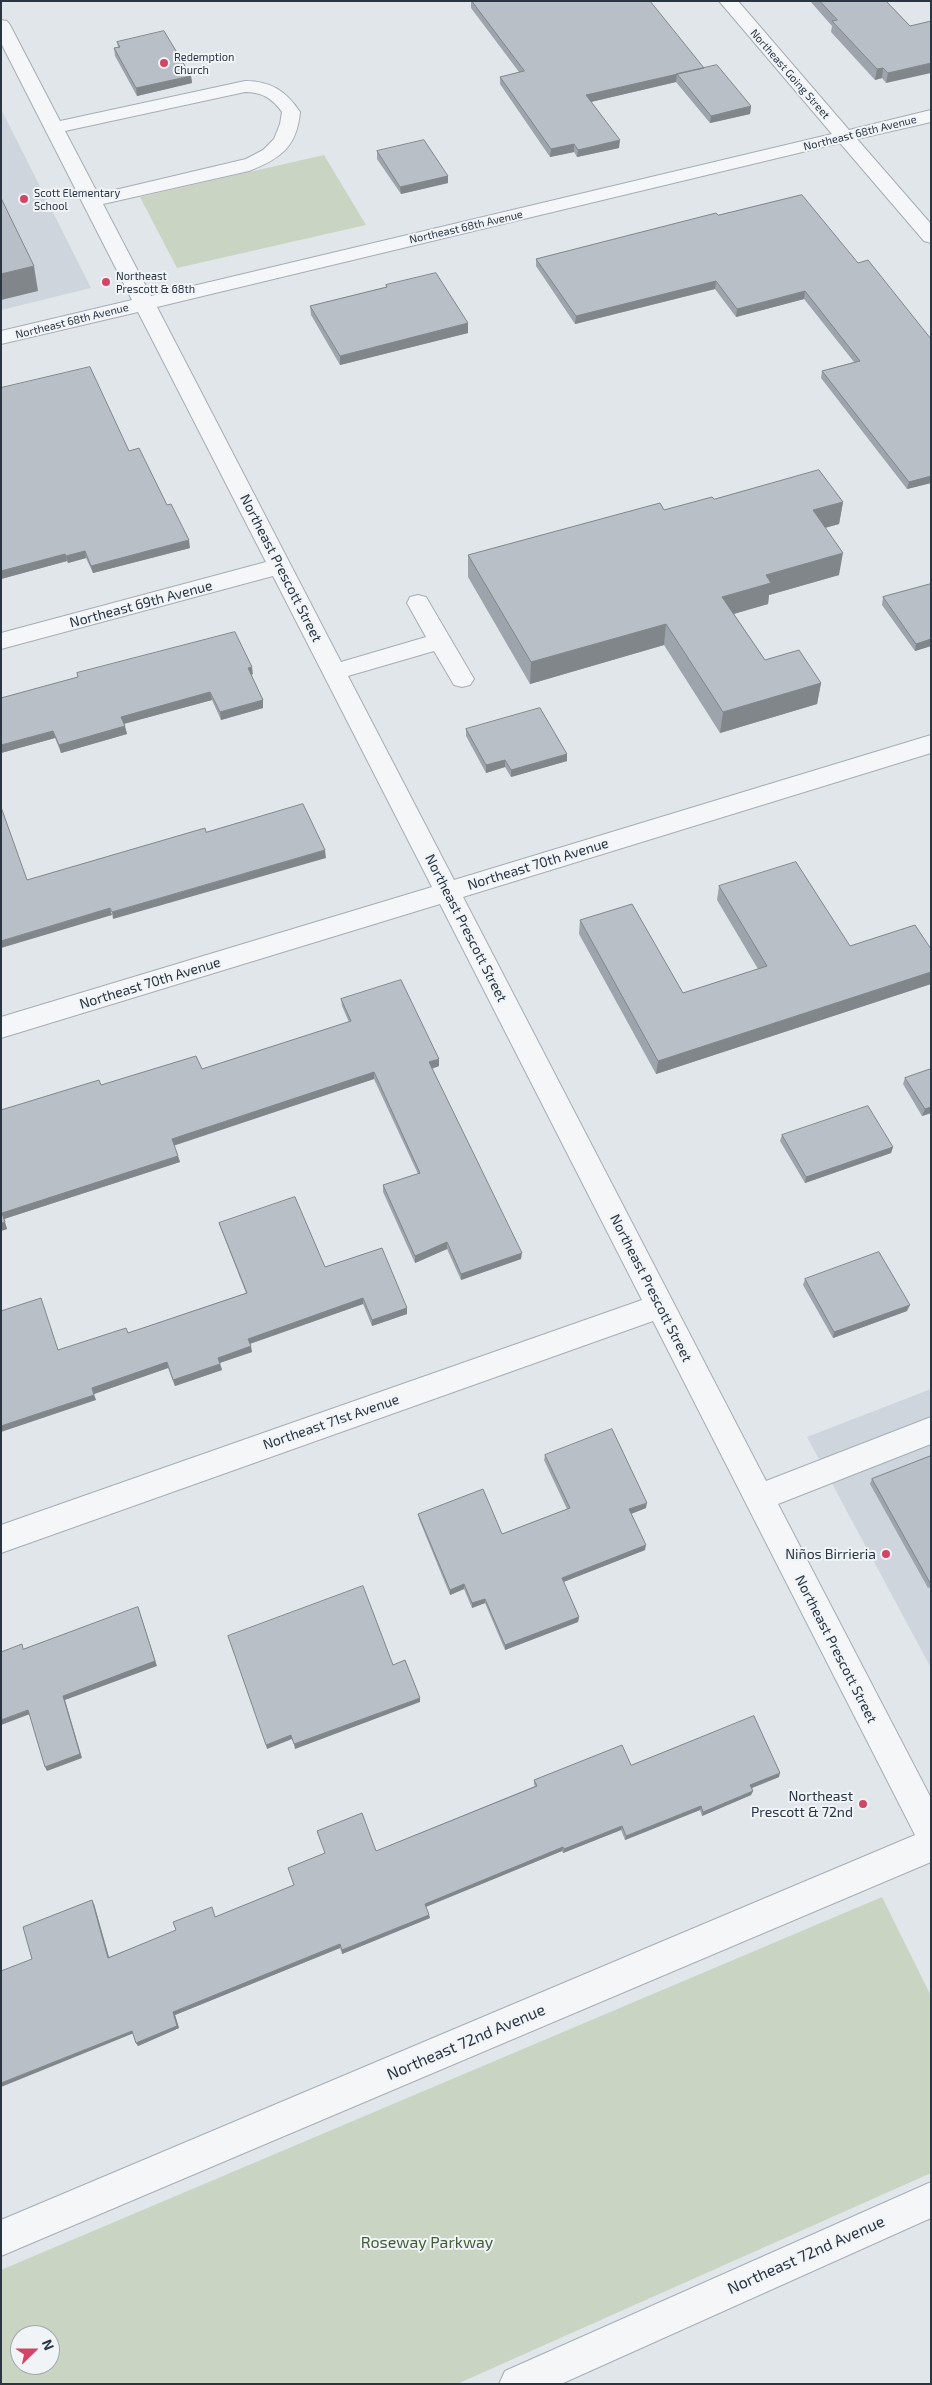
<!DOCTYPE html>
<meta charset="utf-8">
<style>
body{margin:0}
#map{position:relative;width:932px;height:2385px;overflow:hidden;background:#e1e6ea;font-family:"Exo 2",sans-serif}
canvas{display:block}
.frame{position:absolute;inset:0;border:2px solid #293542;pointer-events:none}
.north{position:absolute;left:10px;top:2325px;width:50px;height:50px;box-sizing:border-box;background:#f1f4f7;border:1px solid #a1a8af;border-radius:50%;rotate:68deg;font-size:14px;font-weight:700;line-height:20px;text-align:center;color:#293542}
.north::after{content:'';display:block;margin:auto;width:18px;height:22px;background:#d14567;clip-path:polygon(50% 0,100% 100%,50% 72%,0 100%)}
</style>
<div id="map">
<canvas width="932" height="2385"></canvas>
<div class="frame"></div>
<div class="north">N</div>
</div>
<script>
const ctx = document.querySelector('canvas').getContext('2d');
ctx.lineJoin = 'round';
function fillPath(path, color) { ctx.fillStyle = color; ctx.fill(path, 'evenodd'); }
function trace(path, color, width, dash) { ctx.strokeStyle = color; ctx.lineWidth = width; ctx.lineCap = dash ? 'butt' : 'round'; ctx.setLineDash(dash || []); ctx.stroke(path); }
function drawText(font, color, halo, rows, align = 'center') {
  ctx.font = font + ' "Exo 2",sans-serif'; ctx.lineWidth = 4; ctx.setLineDash([]); ctx.textBaseline = 'middle'; ctx.strokeStyle = halo; ctx.fillStyle = color; for (const [text, x, y, turn = 0] of rows) {
    ctx.save(); ctx.translate(x, y); ctx.rotate((+turn || 0) * Math.PI / 180); ctx.textAlign = isNaN(turn) ? turn : align; if (halo) ctx.strokeText(text, 0, 0); ctx.fillText(text, 0, 0); ctx.restore();
  }
}
fillPath(new Path2D(`
 M1 109 91 288 1 310Z
 M931 1389V1668L807 1437Z`), '#cfd5dc');
fillPath(new Path2D(`
 M324 155 366 225 177 268 140 197Z
 M882 1897 931 1996V2173L457 2384H1V2270ZM20 2335H50V2365H20Z`), '#c9d4c2');
const minor = new Path2D(`
 M719 1H738L849 130 931 110V122L857 139 931 224V243L924 241 840 143 157 307 341 662 426 637 407 603 410 597 418 595 426 597 474 679 470 685 462 687 454 685 434 651 348 676 454 880 931 735V753L463 897 766 1481 931 1417V1444L778 1504 931 1798V1862L1 2256V2220L915 1835 653 1321 1 1553V1525L642 1300 440 904 1 1038V1017L432 887 273 576 1 649V633L266 562 138 312 1 344V331L132 300 1 43V20L7 21 10 25 60 121 245 81C271 81 286 91 300 112 297 147 280 159 249 171L103 204 151 296 832 134ZM245 92C262 92 272 98 282 112L280 124 274 139 263 150 246 159 98 194 65 131Z
 M931 2182V2218L561 2384H499L505 2371Z`);
trace(minor, '#a6adb4', 2);
fillPath(minor, '#f4f6f8');
fillPath(new Path2D(`
 M471 1 704 68 751 106 750 114 710 123 676 82 591 102 619 148 577 157 574 152 550 157 500 84V77L519 72 471 8Z
 M810 1H886L910 26 886 83 882 78 875 80 831 32 832 26Z
 M117 42 191 76 192 83 137 96 115 56 114 48 118 47Z
 M377 151 448 176V183L401 194 377 159Z
 M802 195 931 483 907 489 821 378 822 371 854 362 804 299 736 317 715 289 575 324 536 266V259Z
 M386 285 468 333 340 365 311 315 310 306 386 287Z
 M1 388 129 451 167 505 190 548 93 573 86 558 68 563 67 561 1 579Z
 M714 499 843 502 839 524 825 528 839 575 769 595 768 604 734 614 765 660 821 683 817 704 720 733 664 645 530 684 468 577V555Z
 M931 584V646L915 651 882 605 883 597Z
 M77 673 253 674 251 675 263 700V708L221 720 212 700 124 724 127 734 61 753 55 738 1 753 78 677Z
 M466 729 567 761 511 777 505 767 486 773 466 736Z
 M719 886 850 946 931 949V984L656 1074 579 934 580 920 683 993 758 969 717 900Z
 M341 999 439 1066 432 1069 521 1259 461 1280 447 1249 415 1263 383 1192V1185L418 1174 374 1079 174 1145 180 1162 4 1219 7 1229 1 1231V1110L101 1085 202 1069 349 1022 342 1006Z
 M931 1069V1113L922 1116 903 1084 905 1078Z
 M782 1135 893 1147 891 1153 805 1183 780 1141Z
 M219 1223 325 1267 407 1308V1314L372 1326 363 1304 250 1344 252 1352 220 1363 222 1370 175 1386 168 1368 94 1394 96 1400 58 1350 128 1333 246 1293 221 1229Z
 M805 1279 907 1311 833 1338 803 1285Z
 M545 1455 646 1508 631 1514 645 1550 563 1582 579 1617 578 1622 505 1650 485 1603 472 1608 464 1589 450 1595 419 1519 418 1514 502 1534 567 1509 544 1460Z
 M931 1456V1587L928 1588 870 1484 872 1479Z
 M631 1765 779 1777 752 1788 753 1791 751 1795 702 1816 700 1810 625 1840 621 1830 563 1853 562 1851 426 1907 429 1915 430 1918 342 1954 340 1948 175 2015 179 2028 138 2046 136 2043 133 2034 32 1959 94 1904 109 1957 215 1917 294 1885 325 1853 317 1831 376 1851 535 1786 534 1784V1780Z`), '#9ea4ab');
fillPath(new Path2D(`
 M931 63V73L886 83 888 73Z
 M704 68 677 74 676 82 586 103V95Z
 M883 68 882 78 875 80 877 69Z
 M191 76 192 83 137 96 136 88Z
 M751 106 750 114 710 123 711 116Z
 M620 140 619 148 577 157 578 150Z
 M574 144V152L550 157 551 149Z
 M448 176V183L401 194 400 187Z
 M34 266 38 291 1 300V274Z
 M716 281 715 289 575 324 576 316Z
 M805 291 804 299 736 317 737 309Z
 M468 323V333L340 365V356Z
 M931 476V483L907 489 909 482Z
 M843 502 839 524 809 532 813 510Z
 M189 540 190 548 93 573 91 566Z
 M85 551 86 558 68 563 66 556Z
 M843 553 839 575 769 595 768 604 719 618 722 597 766 575Z
 M65 554 67 561 1 579V571Z
 M666 624 664 645 530 684 531 662Z
 M931 639V646L915 651 916 644Z
 M252 667 253 674 248 675V668Z
 M821 683 817 704 720 733 723 712Z
 M210 692 212 700 123 724 121 717Z
 M263 700V708L221 720 220 712Z
 M125 726 127 734 61 753 59 745Z
 M53 731 55 738 1 753V745Z
 M567 754V761L511 777V770Z
 M505 760V767L486 773V765Z
 M325 850 326 858 113 919 112 912Z
 M110 908 112 915 1 948V941Z
 M931 972V984L656 1074 658 1061Z
 M439 1059V1066L430 1069 429 1062Z
 M374 1072V1079L173 1146 172 1139Z
 M931 1107V1113L922 1116 925 1109Z
 M893 1147 891 1153 805 1183 806 1177Z
 M178 1156 180 1162 4 1219 7 1229 1 1231 2 1213Z
 M447 1242V1249L415 1263V1256Z
 M522 1253 521 1259 461 1280V1274Z
 M363 1298V1304L249 1344 248 1339Z
 M910 1305 907 1311 833 1338 834 1332Z
 M407 1308V1314L372 1326V1320Z
 M251 1346 252 1352 219 1363 218 1358Z
 M167 1362 168 1368 94 1394 92 1388Z
 M220 1364 222 1370 175 1386 173 1380Z
 M94 1395 96 1400 1 1432V1426Z
 M647 1503 646 1508 628 1515 629 1509Z
 M646 1545 645 1550 561 1583 562 1578Z
 M464 1584V1589L450 1595V1590Z
 M485 1599V1603L472 1608V1603Z
 M138 1607 157 1666 65 1700 82 1758 47 1771 45 1767 63 1696Z
 M579 1617 578 1622 505 1650V1645Z
 M420 1698V1702L295 1749 294 1744Z
 M28 1710 30 1714 1 1725V1720Z
 M291 1735 292 1739 267 1749 266 1745Z
 M780 1773 779 1777 749 1789 750 1785Z
 M753 1791 751 1795 702 1816 703 1812Z
 M701 1806 700 1810 625 1840 626 1836Z
 M622 1826 621 1830 563 1853 564 1849Z
 M563 1847 562 1851 425 1907V1904Z
 M92 1900 94 1904 110 1961 108 1958Z
 M429 1915 430 1918 342 1954V1950Z
 M340 1944V1948L175 2015 179 2028 138 2046 136 2043 173 2012Z
 M132 2031 134 2033 1 2087V2083Z`), '#81868b');
const building = new Path2D(`
 M472 1H650L704 68 586 95 620 140 578 150 574 144 551 149 500 77 524 71Z
 M820 1H886L910 26 931 21V63L888 73 883 68 877 69 832 21 837 20Z
 M164 31 191 76 136 88 114 48 120 47 117 42Z
 M717 65 751 106 711 116 677 74Z
 M424 140 448 176 400 187 377 151Z
 M802 195 858 263 868 260 931 339V476L909 482 822 371 860 361 805 291 737 309 716 281 576 316 536 259 716 213 718 215Z
 M1 198 34 266 1 274Z
 M436 273 468 323 340 356 310 306 387 287 386 285Z
 M90 367 129 451 139 448 167 505 171 504 189 540 91 566 85 551 66 556 65 554 1 571V388Z
 M819 470 843 502 813 510 843 553 766 575 771 583 722 597 765 660 799 650 821 683 723 712 666 624 531 662 468 555 660 503 664 510 712 497 714 499Z
 M931 584V639L916 644 883 597Z
 M235 632 252 667 248 668 263 700 220 712 210 692 121 717 125 726 59 745 53 731 1 745V698L78 677 77 673Z
 M540 708 567 754 511 770 505 760 486 765 466 729Z
 M303 804 325 850 112 912 110 908 1 941V807L27 880 205 828 206 832Z
 M796 862 850 946 915 925 931 949V972L658 1061 580 920 632 904 683 993 767 966 719 886Z
 M401 980 439 1059 429 1062 522 1253 461 1274 447 1242 415 1256 383 1185 420 1173 374 1072 172 1139 178 1156 2 1213 5 1222 1 1223V1110L99 1080 101 1085 196 1056 202 1069 351 1021 341 999Z
 M931 1069V1107L925 1109 905 1078Z
 M868 1106 893 1147 806 1177 782 1135Z
 M295 1197 325 1267 382 1248 407 1308 372 1320 363 1298 248 1339 251 1346 218 1358 220 1364 173 1380 167 1362 92 1388 94 1395 1 1426V1311L41 1298 58 1350 126 1328 128 1333 247 1293 219 1223Z
 M879 1252 910 1305 834 1332 805 1279Z
 M612 1429 647 1503 629 1509 646 1545 562 1578 579 1617 505 1645 485 1599 472 1603 464 1584 450 1590 418 1514 483 1489 502 1534 570 1508 545 1455Z
 M931 1456V1583H930L872 1479Z
 M363 1586 393 1665 405 1660 420 1698 294 1744 291 1735 266 1745 228 1636Z
 M138 1607 155 1661 63 1696 80 1754 45 1767 28 1710 1 1720V1652L22 1644 23 1649Z
 M754 1716 780 1773 750 1785 753 1791 703 1812 701 1806 626 1836 622 1826 564 1849 563 1847 425 1904 429 1915 342 1950 340 1944 173 2012 177 2026 136 2043 132 2031 1 2083V1971L32 1959 23 1927 92 1900 108 1958 176 1930 173 1922 212 1907 215 1917 294 1885 288 1868 325 1853 317 1831 362 1813 376 1851 537 1786 534 1780 622 1745 631 1765Z`);
fillPath(building, '#b8bfc7');
trace(building, '#81868b', 1);
for (const [x, y, r, color] of [
 [164,63,5,"#d14567"],
 [24,199,5,"#d14567"],
 [106,282,5,"#d14567"],
 [886,1554,5,"#d14567"],
 [863,1804,5,"#d14567"]
]) { const dot = new Path2D(); dot.arc(x, y, r, 0, 2 * Math.PI); ctx.fillStyle = color; ctx.fill(dot); trace(dot, '#f1f4f7', 2); }
drawText('11px', '#293542', '#f1f4f7', [
 ["Redemption",174,57],
 ["Church",174,70],
 ["Scott Elementary",34,193],
 ["School",34,206],
 ["Northeast",116,276],
 ["Prescott & 68th",116,289]
], 'left');
drawText('11px', '#293542', '#f1f4f7', [
 ["Northeast Going Street",790,74,49],
 ["Northeast 68th Avenue",860,133,-14],
 ["Northeast 68th Avenue",466,227,-13],
 ["Northeast 68th Avenue",72,321,-14]
]);
drawText('14px', '#293542', '#f1f4f7', [
 ["Northeast Prescott Street",281,568,63],
 ["Northeast 69th Avenue",141,604,-15],
 ["Northeast 70th Avenue",538,864,-17],
 ["Northeast Prescott Street",466,928,63],
 ["Northeast 70th Avenue",150,983,-17],
 ["Northeast Prescott Street",651,1288,63],
 ["Northeast 71st Avenue",331,1422,-19],
 ["Northeast Prescott Street",836,1649,63]
]);
drawText('14px', '#293542', '#f1f4f7', [
 ["Niños Birrieria",876,1554],
 ["Northeast",853,1796],
 ["Prescott & 72nd",853,1812]
], 'right');
drawText('16px', '#293542', '#f1f4f7', [
 ["Northeast 72nd Avenue",466,2042,-23],
 ["Northeast 72nd Avenue",806,2255,-24]
]);
drawText('16px', '#425e36', '#f1f4f7', [
 ["Roseway Parkway",427,2243]
]);
</script>
